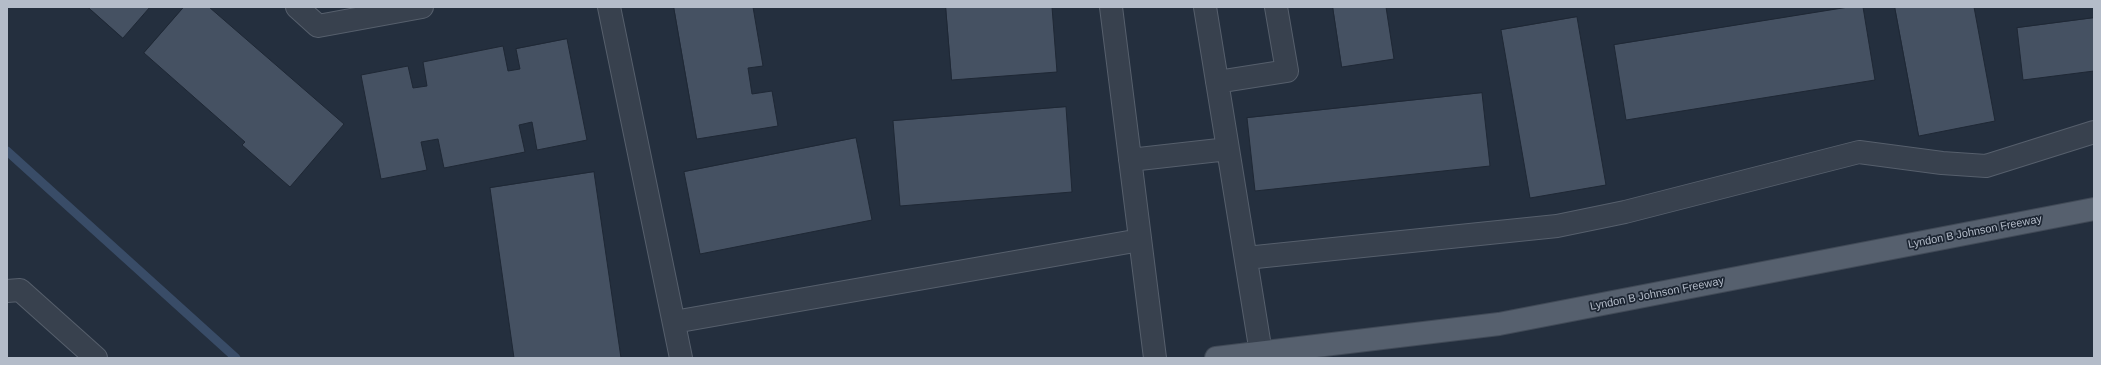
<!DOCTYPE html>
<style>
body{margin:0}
#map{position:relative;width:2101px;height:365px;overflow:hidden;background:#242f3e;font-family:Helvetica,sans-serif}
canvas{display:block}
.frame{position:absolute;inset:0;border:8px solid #b4bcc9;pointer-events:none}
</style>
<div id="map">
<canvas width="2101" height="365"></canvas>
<div class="frame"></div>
</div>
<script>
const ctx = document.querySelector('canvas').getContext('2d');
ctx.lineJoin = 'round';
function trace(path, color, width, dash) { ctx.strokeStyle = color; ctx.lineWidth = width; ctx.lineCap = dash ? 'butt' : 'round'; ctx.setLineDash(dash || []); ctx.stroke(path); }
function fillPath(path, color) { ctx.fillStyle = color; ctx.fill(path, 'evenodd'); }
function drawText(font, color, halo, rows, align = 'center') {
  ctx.font = font + ' Helvetica,sans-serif'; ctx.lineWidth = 3.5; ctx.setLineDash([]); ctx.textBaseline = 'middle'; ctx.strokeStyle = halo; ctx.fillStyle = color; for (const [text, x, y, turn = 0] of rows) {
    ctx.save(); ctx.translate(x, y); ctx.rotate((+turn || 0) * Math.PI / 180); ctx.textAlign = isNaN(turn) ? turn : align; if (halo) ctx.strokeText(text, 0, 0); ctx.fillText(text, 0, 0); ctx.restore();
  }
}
trace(new Path2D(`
 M7 151 236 358`), '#394c67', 9);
const building = new Path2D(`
 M88 7H150L123 38Z
 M184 7H209L344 124 290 187 242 145 245 142 144 53Z
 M674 7H753L763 66 748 68 752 94 772 91 778 126 697 139Z
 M946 7H1052L1057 72 952 80Z
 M1333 7H1386L1394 59 1342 67Z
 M1849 7H1863L1875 80 1626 120 1614 45Z
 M1895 7H1974L1995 121 1919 136Z
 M1577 17 1606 185 1530 198 1501 30Z
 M2094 18V71L2023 80 2017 28Z
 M567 39 587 140 537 150 532 122 519 125 525 152 444 168 438 139 421 142 427 170 381 179 361 75 408 66 413 88 427 86 423 62 503 46 508 71 520 69 516 49Z
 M1482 93 1490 166 1255 191 1247 118Z
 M1066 107 1072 192 900 206 893 121Z
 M856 138 872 220 700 254 684 172Z
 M594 172 621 358H514L490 188Z`);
fillPath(building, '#455162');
trace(building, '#1f2835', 1);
const minor = new Path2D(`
 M297 7 318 26 422 7
 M609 7 681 358
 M1111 7 1155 358
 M1205 7 1261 353
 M1217 82 1287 71 1276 7
 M1130 160 1228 149
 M1246 258 1557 226 1625 212 1859 152 1942 163 1986 166 2094 132
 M7 291 20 290 96 358
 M674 322 1140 240`);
const major = new Path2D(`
 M1216 358 1499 324 2094 209`);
trace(minor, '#565f6c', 24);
trace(major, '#414a57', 24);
trace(minor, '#38414e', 22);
trace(major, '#56606e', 22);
drawText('11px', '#b4bcc9', '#1d2633', [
 ["Lyndon B Johnson Freeway",1975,232,-11],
 ["Lyndon B Johnson Freeway",1657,294,-11]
]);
</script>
